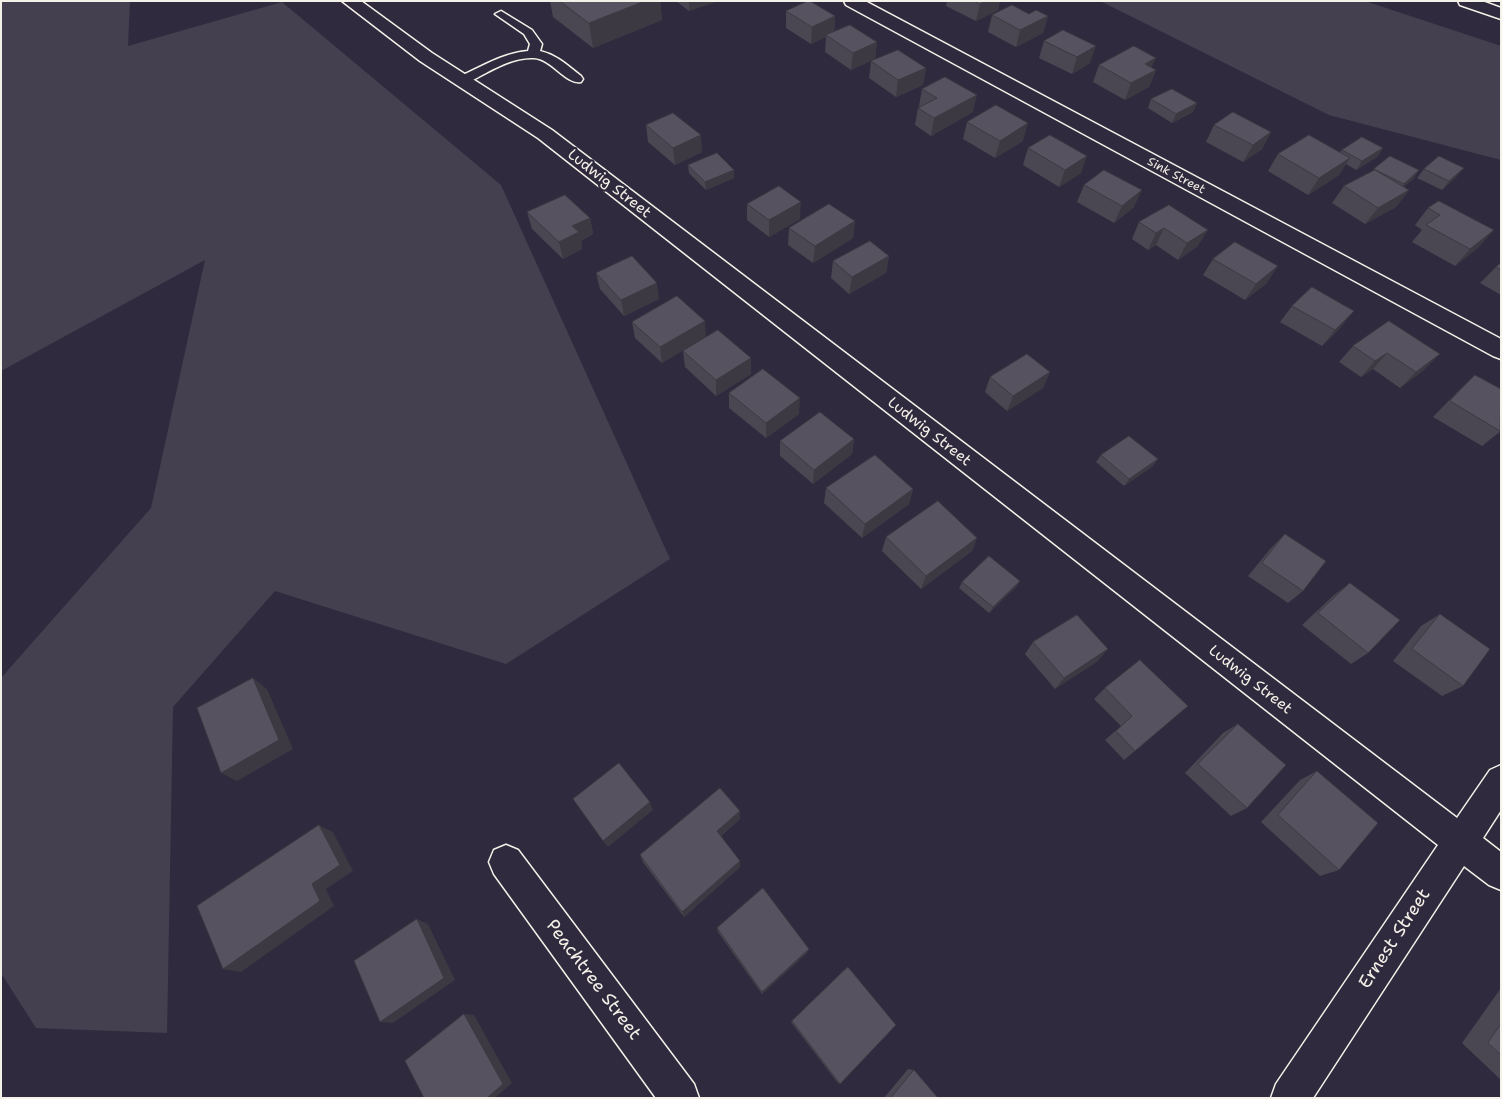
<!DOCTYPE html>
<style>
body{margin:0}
#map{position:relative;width:1502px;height:1099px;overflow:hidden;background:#2f2a3d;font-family:"Shantell Sans",sans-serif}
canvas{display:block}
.frame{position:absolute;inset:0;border:2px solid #f4f1e8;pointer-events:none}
</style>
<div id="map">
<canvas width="1502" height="1099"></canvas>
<div class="frame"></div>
</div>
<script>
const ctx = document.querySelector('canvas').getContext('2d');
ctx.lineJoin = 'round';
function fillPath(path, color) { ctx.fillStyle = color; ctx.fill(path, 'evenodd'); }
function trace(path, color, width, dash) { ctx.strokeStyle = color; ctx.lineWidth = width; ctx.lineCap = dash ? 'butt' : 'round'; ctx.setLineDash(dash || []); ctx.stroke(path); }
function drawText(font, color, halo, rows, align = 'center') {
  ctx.font = font + ' "Shantell Sans",sans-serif'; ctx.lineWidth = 4.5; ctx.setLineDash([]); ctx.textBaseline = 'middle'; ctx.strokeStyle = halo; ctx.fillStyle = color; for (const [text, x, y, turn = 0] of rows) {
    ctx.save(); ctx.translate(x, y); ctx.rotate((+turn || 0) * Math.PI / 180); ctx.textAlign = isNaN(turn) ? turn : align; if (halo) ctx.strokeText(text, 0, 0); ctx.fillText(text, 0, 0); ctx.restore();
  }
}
fillPath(new Path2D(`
 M1 1H130L128 46 282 2 501 185 670 559 506 664 275 591 173 707 167 1033 36 1028 1 973V678L151 508 205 260 1 371Z
 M1100 1H1365L1501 46V160L1329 115Z`), '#454050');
const lane = new Path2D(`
 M501 11 532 30 542 44 540 51C557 55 568 66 581 76L583 79 581 82C566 85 552 59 534 58 510 57 487 73 467 83H459L457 80 459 77C481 67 503 53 528 51L530 44 524 34 495 14Z`);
const street = new Path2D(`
 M342 1H361L432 53 552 130 1457 818 1490 770 1501 765V810L1483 838 1501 852V890L1489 885 1464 866 1313 1098H1271L1276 1084 1438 845 538 138 420 61Z
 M844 1H865L1501 339V359L1493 356 846 5Z
 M506 845 518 850 694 1084 699 1098H656L494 874 489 862 494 850Z`);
const primary = new Path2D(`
 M1458 1H1482L1501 8V19L1460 5Z`);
trace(lane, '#f4f1e8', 3);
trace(street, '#f4f1e8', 3);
trace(primary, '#f4f1e8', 3);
fillPath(lane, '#2f2a3d');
fillPath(street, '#2f2a3d');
fillPath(primary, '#2f2a3d');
fillPath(new Path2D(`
 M550 1H660L662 20 593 48 553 17Z
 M676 1H715V2L689 11Z
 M947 1H1000L998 10 976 21 946 6Z
 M786 11 835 16 834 32 877 42 875 59 851 70 825 52 826 37 811 44 786 28Z
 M1029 14 1048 16 1043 33 1016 47 988 32 992 15Z
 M1044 41 1090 63 1072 74 1039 58Z
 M871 61 926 68 923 85 896 97 869 78Z
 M1099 65 1156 70 1149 87 1125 100 1093 82Z
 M922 89 973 112 931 136 915 125 918 108 920 107 919 106Z
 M1151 99 1197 103 1193 112 1172 123 1148 108Z
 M967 122 1023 141 995 158 963 139Z
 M646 125 702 152 675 165 648 142Z
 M1214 125 1271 132 1262 149 1243 162 1206 142Z
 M1028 148 1081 173 1059 187 1023 165Z
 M1383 148 1377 157 1356 170 1346 164 1339 175 1308 195 1268 171 1278 154 1340 152 1342 150Z
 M688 165 734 178 706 190 689 173Z
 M1374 169 1419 170 1413 179 1403 187 1409 190 1396 207 1365 224 1332 203 1344 186 1373 171Z
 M1424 169 1457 176 1442 190 1417 178Z
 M1084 185 1134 207 1114 223 1077 202Z
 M1439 201 1479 247 1455 266 1412 242 1422 230 1415 225 1428 208Z
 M747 204 800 219 769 237 747 220Z
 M1169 205 1198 246 1178 260 1156 245 1148 250 1132 239 1139 222Z
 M527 212 590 218 593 234 581 241 582 249 563 259 532 229Z
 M855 221 853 238 813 263 788 245 789 228Z
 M889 256 886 273 849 294 831 278 833 261Z
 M1213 259 1267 283 1245 300 1203 275Z
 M1501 263V295L1480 283 1496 267Z
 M596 273 659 299 624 316 600 289Z
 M1292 306 1341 327 1322 346 1280 322Z
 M1389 321 1424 370 1400 388 1373 369 1361 377 1339 362 1353 346Z
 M632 322 706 337 751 358V374L716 396 685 367 683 351 695 343 662 363 635 338Z
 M1050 372 1043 388 1007 411 985 392 990 377Z
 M1475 375 1501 431 1482 446 1433 417 1459 390Z
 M729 393 799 414 766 438 729 408Z
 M854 439 852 454 813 484 780 456V441Z
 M1101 455 1158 459 1153 466 1124 486 1096 462Z
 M826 488 913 489 909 504 862 538 824 503Z
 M1285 534 1303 591 1288 603 1248 576 1271 548Z
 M886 537 977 538 972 551 921 589 882 551Z
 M1020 581 1016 587 989 613 959 588 962 582Z
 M1350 583 1368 653 1351 664 1302 625 1334 595Z
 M1440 614 1463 686 1442 696 1393 661 1421 626Z
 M1033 642 1098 661 1055 689 1025 654Z
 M1140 660 1135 751 1124 760 1105 740 1121 726 1094 699 1105 688Z
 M1238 724 1247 808 1231 816 1185 773 1223 733Z
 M1317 771 1339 870 1320 876 1261 822 1300 780Z
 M740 811V819L721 836 740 861V867L684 917 643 862 640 855Z
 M717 928 809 949 807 953 762 994 718 932Z
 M844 970 840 1084 837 1082 791 1022Z
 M1501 988V1080L1462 1043Z
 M908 1069 914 1070 938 1098H884Z`), '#4a4752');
fillPath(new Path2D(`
 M645 1H660L662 20 593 48 589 23Z
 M689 1H715V2L689 11Z
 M986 1H1000L998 10 976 21 980 4Z
 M835 16 834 33 826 35V37L811 44 812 27Z
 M1048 16 1043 33 1016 47 1020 30Z
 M877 42 875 59 851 70 853 53Z
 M1096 46 1090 63 1072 74 1077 57Z
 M1156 58 1149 73 1156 70 1149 87 1125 100 1131 83 1145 64Z
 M926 68 923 85 896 97 898 80Z
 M977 95 973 112 931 136 934 118Z
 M1197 103 1193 112 1172 123 1176 114Z
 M1028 123 1023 141 995 158 1000 141Z
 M1271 132 1262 149 1243 162 1253 145Z
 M701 135 702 152 675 165 673 148Z
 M1383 148 1377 157 1356 170 1362 161Z
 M1087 156 1081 173 1059 187 1065 170Z
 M1350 158 1339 175 1308 195 1319 178Z
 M1464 168 1457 176 1442 190 1449 181Z
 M734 170V178L706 190 705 182Z
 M1419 170 1413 179 1398 192 1404 184Z
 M1142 190 1134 207 1114 223 1122 206Z
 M1409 190 1396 207 1365 224 1378 208Z
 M801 202 800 219 769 237V220Z
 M590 218 593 234 581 241 582 249 563 259 559 242 572 226Z
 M855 221 853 238 813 263 815 246Z
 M1164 228 1156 245 1148 250 1156 233Z
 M1208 230 1198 246 1178 260 1187 243Z
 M1494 230 1479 247 1455 266 1470 249Z
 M889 256 886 273 849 294 852 277Z
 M1278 266 1267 283 1245 300 1256 284Z
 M657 283 659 299 624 316 621 300Z
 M1354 311 1341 327 1322 346 1335 330Z
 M705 321 706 337 662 363 660 347Z
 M1387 353 1373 369 1361 377 1375 361Z
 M1440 354 1424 370 1400 388 1416 372Z
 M751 358V374L716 396V380Z
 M1050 372 1043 388 1007 411 1013 396Z
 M800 398 799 414 766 438V423Z
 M854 439 852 454 813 484 814 470Z
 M1158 459 1153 466 1124 486 1129 479Z
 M913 489 909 504 862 538 865 524Z
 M977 538 972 551 921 589 926 576Z
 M1020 581 1016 587 989 613 993 607Z
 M1108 649 1098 661 1055 689 1064 678Z
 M253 678 267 689 293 749 237 781 221 773Z
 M650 802 653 810 608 847 603 841Z
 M740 811V819L718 838 717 831Z
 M319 825 333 832 353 871 326 889 334 906 241 972 223 969 312 884Z
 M740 861V867L684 917 682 912Z
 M417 919 428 924 455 980 393 1023 380 1022Z
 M809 949 807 953 762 994V992Z
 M464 1014 474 1015 512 1083 495 1098H487Z`), '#3c3942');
const building = new Path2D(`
 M560 1H645L589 23Z
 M808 1H810L835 16 812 27 786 11Z
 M974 1H986L980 4Z
 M1012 5 1029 14 1036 10 1048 16 1020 30 992 15Z
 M850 25 877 42 853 53 826 35Z
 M1063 30 1096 46 1077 57 1044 41Z
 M1134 46 1156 58 1145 64 1156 70 1131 83 1099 65Z
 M898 50 926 68 898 80 871 61Z
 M945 77 977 95 934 118 918 108 937 98 922 89Z
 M1172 89 1197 103 1176 114 1151 99Z
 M996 105 1028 123 1000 141 967 122Z
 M1233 112 1271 132 1253 145 1214 125Z
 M673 113 701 135 673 148 646 125Z
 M1050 135 1087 156 1065 170 1028 148Z
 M1309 135 1350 158 1319 178 1278 154Z
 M1362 137 1383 148 1362 161 1342 150Z
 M717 153 734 170 705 182 688 165Z
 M1390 156 1419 170 1404 184 1374 169Z
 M1439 156 1464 168 1449 181 1424 169Z
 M1104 170 1142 190 1122 206 1084 185Z
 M1375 170 1409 190 1378 208 1344 186Z
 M779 186 801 202 769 220 747 204Z
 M565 195 590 218 572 226 579 232 559 242 527 212Z
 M1439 201 1494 230 1470 249 1426 225 1440 215 1428 208Z
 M829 204 855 221 815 246 789 228Z
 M1169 205 1208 230 1187 243 1164 228 1156 233 1139 222Z
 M870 241 889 256 852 277 833 261Z
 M1235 242 1278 266 1256 284 1213 259Z
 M632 256 657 283 621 300 596 273Z
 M1501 263V270L1496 267Z
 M1312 287 1354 311 1335 330 1292 306Z
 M677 296 705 321 660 347 632 322Z
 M1389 321 1440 354 1416 372 1387 353 1375 361 1353 346Z
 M718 330 751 358 716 380 683 351Z
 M1027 354 1050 372 1013 396 990 377Z
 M763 369 800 398 766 423 729 393Z
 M1475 375 1501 389 1500 431 1450 401Z
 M820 412 854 439 814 470 780 441Z
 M1129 436 1158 459 1129 479 1101 455Z
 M875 455 913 489 865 524 826 488Z
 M938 501 977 538 926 576 886 537Z
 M1285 534 1326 561 1303 591 1262 563Z
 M989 556 1020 581 993 607 962 582Z
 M1350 583 1400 620 1368 653 1318 613Z
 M1440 614 1490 649 1463 686 1412 649Z
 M1077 615 1108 649 1064 678 1033 642Z
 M1140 660 1188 706 1135 751 1116 731 1132 716 1105 688Z
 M253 678 279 740 221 773 197 708Z
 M1238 724 1286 765 1247 808 1198 764Z
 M619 763 650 802 603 841 573 799Z
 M1317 771 1378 823 1339 870 1278 815Z
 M720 788 740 811 717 831 740 861 682 912 640 855Z
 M319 825 340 865 312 884 320 901 223 969 197 906Z
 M763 888 809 949 762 992 717 928Z
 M417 919 444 978 380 1022 354 961Z
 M848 967 896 1025 840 1084 792 1021Z
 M464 1014 503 1084 487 1098H424L405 1061Z
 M1501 1024V1055L1488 1043Z
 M914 1070 938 1098H891Z`);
fillPath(building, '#56525f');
trace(building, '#3c3942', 1);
drawText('12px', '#f4f1e8', '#2f2a3d', [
 ["Sink Street",1176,176,28]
]);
drawText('15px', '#f4f1e8', '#2f2a3d', [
 ["Ludwig Street",609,184,38],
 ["Ludwig Street",929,432,38],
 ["Ludwig Street",1250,680,38]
]);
drawText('18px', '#f4f1e8', '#2f2a3d', [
 ["Ernest Street",1395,939,-57],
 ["Peachtree Street",593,980,53]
]);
</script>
